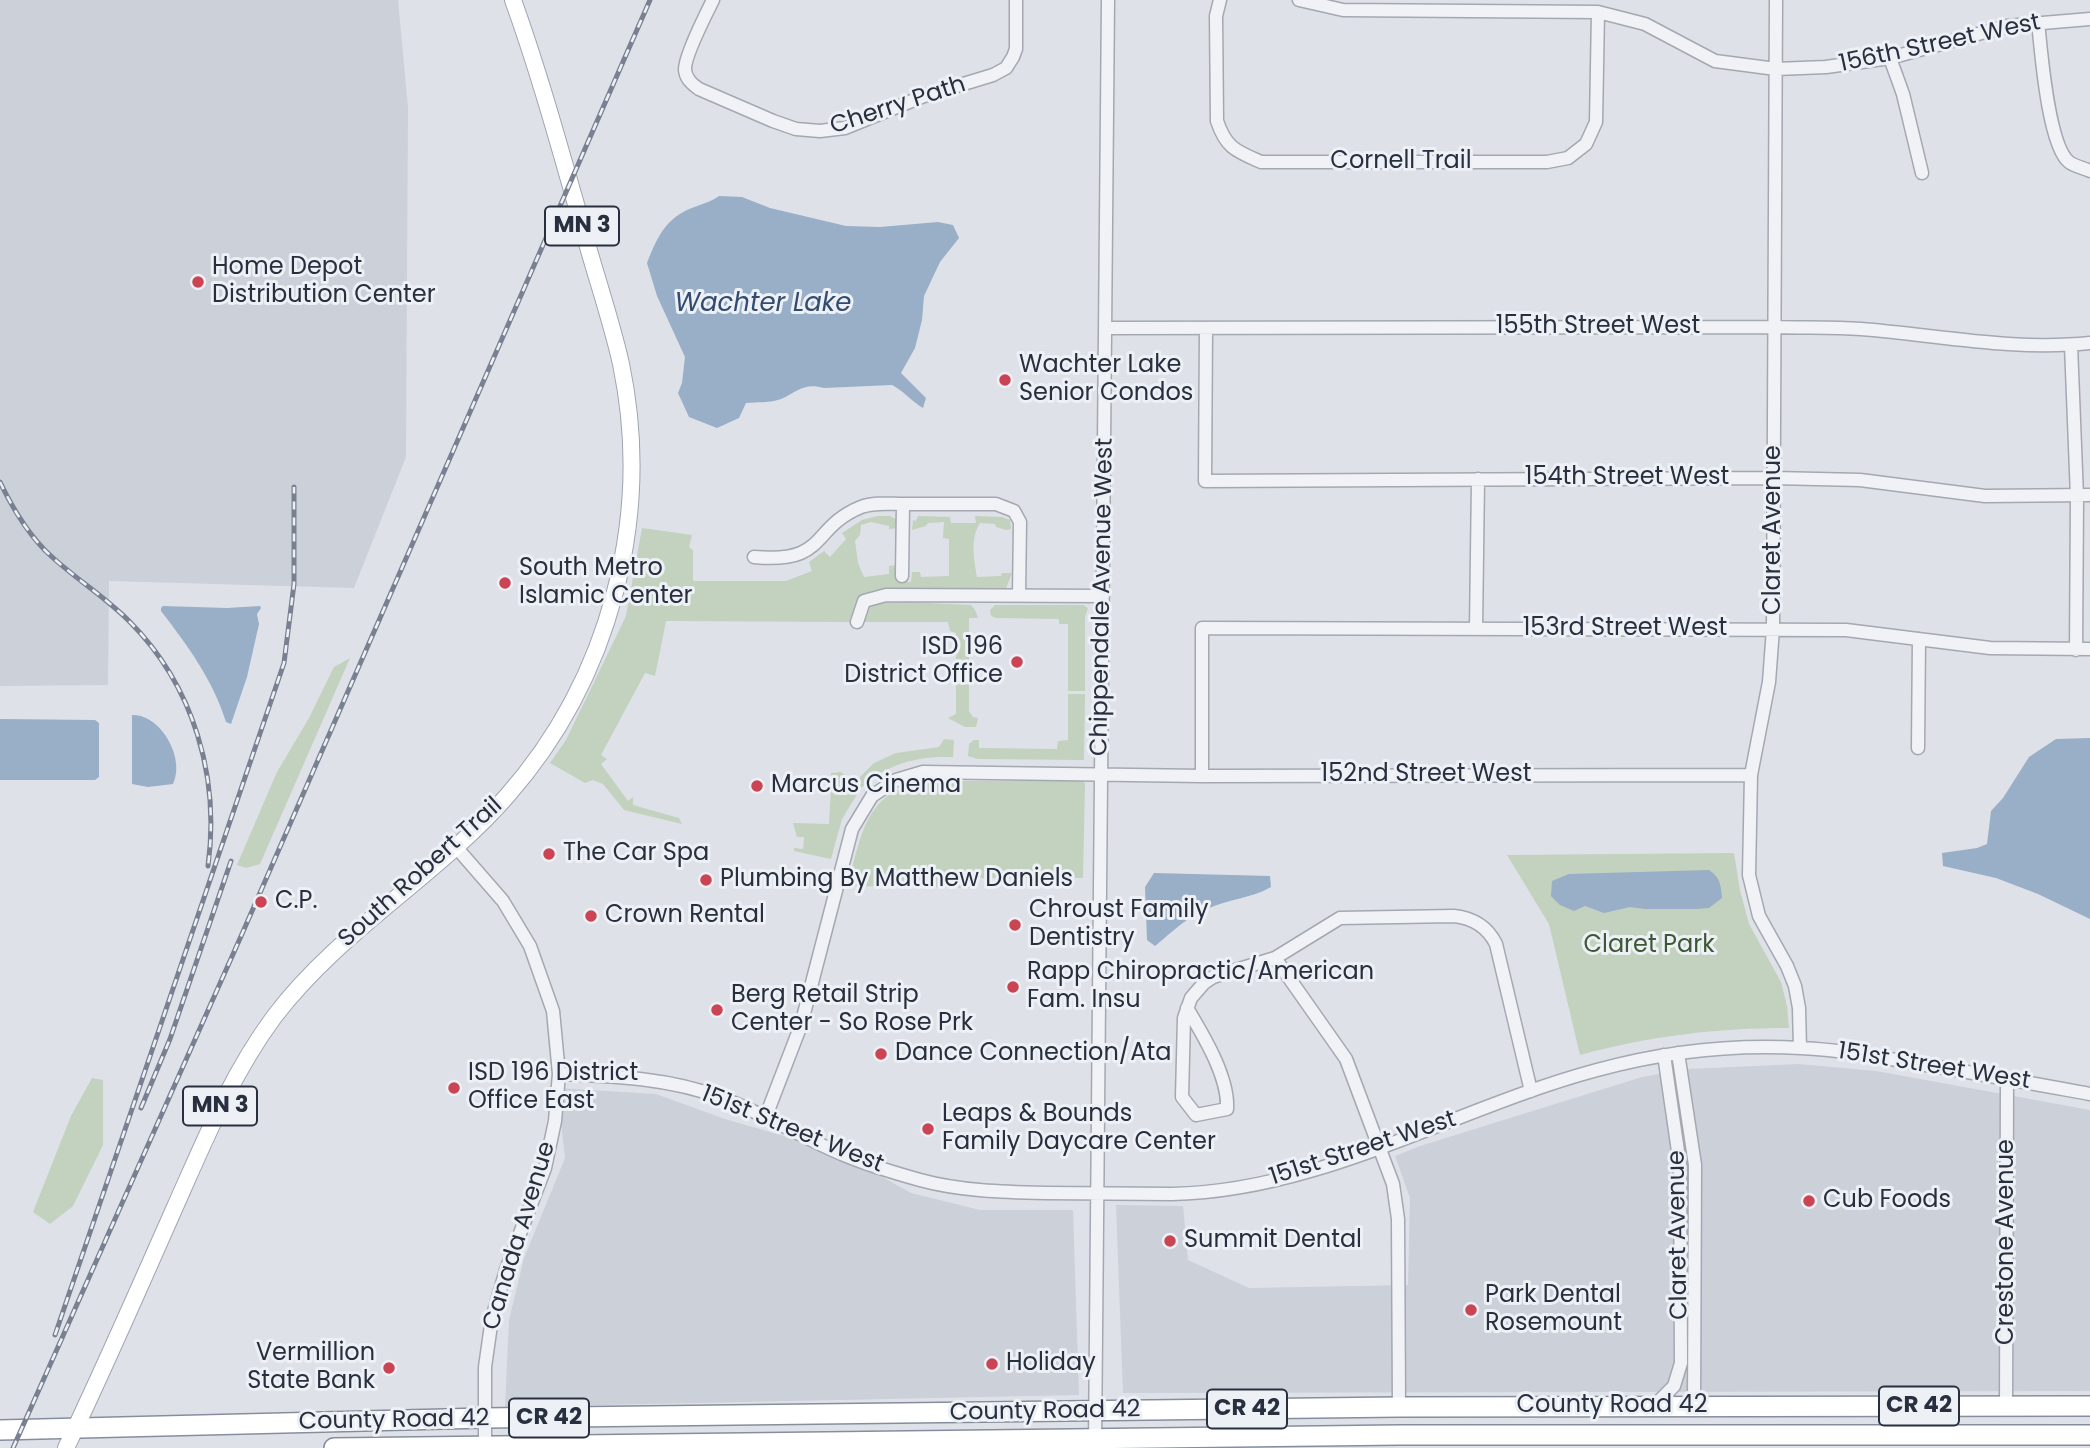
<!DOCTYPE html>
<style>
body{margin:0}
canvas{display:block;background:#dee1e7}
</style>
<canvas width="2090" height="1448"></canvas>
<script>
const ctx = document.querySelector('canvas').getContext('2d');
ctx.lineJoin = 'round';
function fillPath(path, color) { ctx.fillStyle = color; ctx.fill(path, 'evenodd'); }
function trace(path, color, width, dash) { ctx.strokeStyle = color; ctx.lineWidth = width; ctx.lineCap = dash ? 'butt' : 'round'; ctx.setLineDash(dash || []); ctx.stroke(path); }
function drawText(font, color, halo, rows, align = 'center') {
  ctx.font = font + ' Poppins,sans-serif'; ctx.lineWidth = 6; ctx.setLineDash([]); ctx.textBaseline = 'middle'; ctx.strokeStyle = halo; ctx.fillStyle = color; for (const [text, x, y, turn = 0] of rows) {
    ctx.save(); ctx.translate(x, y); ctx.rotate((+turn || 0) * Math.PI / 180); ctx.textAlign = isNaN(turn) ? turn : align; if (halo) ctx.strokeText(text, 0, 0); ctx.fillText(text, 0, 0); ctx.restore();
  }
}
fillPath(new Path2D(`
 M0 0H398L408 108 406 457 354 588 109 581 108 685 0 686Z
 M1799 1064 1876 1071 2090 1110V1391L1123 1393 1116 1205 1183 1206 1188 1260 1249 1288 1408 1285 1410 1198 1395 1156 1420 1146 1642 1077 1688 1069Z
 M557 1088 656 1094 725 1119 836 1151 911 1193 980 1210H1073L1079 1395 505 1407 509 1320 524 1258 565 1158Z`), '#ccd0d9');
fillPath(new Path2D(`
 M878 516H890L897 520 898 528 889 529V526L871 522 861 525 860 535 855 541 858 563 864 577 889 574V566L898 565V581L911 582 912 572H920L921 577 949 576V539L943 538 944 522 928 523 926 526 912 530 913 520 916 521 918 516 950 517 951 523H976L975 516 1002 517 1010 520 1011 529 1006 530 996 527 995 524 980 523C970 537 974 560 977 577L1001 576 1002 573H1012L1005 591 885 588 868 593 857 600 852 622 666 621 655 676 645 673 601 755 607 759 601 764 628 801 633 797V805L679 818 682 824 624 810 603 784 593 780 585 783 550 763 566 740 626 616 642 528 692 535 689 547 693 550V581H786L812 571 809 562 824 551 830 557 846 539 842 533 862 520Z
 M907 602 971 605 975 610 978 618H969V660L956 659V633L950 631 948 622H864L865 610 874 603Z
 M995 605H1083L1088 608 1085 617V691H1068V624H1059V619L996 618 991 616 990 610Z
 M350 658 260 864 246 868 237 865 277 772 309 718 334 667Z
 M956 663H969V711L973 717 978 718 976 727H965L948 718 956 714Z
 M1068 694H1085L1084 760 978 759 968 756 969 744 974 740H979V748L1057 749 1058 741 1068 740Z
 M944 739 954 740 953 757C917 756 888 763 861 788L830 786 831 773 841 772 854 783 874 763 896 753 939 747Z
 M925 781H1080L1085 783 1083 878H970V884L974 888 853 886 849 880C862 832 867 791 925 781Z
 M831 789 859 791 842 819 831 859 794 851V848L803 849 804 837H797L793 823 829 824Z
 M1734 853 1740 890 1749 924 1781 982 1787 1006 1789 1028C1717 1028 1649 1036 1580 1055L1549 924 1507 855Z
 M92 1078 103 1080V1145L73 1206 50 1224 33 1212 71 1116Z`), '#c3d1bf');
fillPath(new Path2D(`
 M719 196 742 197 770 208 846 226 880 227 938 222 953 225 959 238 940 262 924 296 922 320 915 348 901 373 926 398 923 408C911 401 904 391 892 385L824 388C804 382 797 392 781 399 770 403 757 402 746 403L739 418 717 428 689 417 678 393 682 383 685 357 657 296 647 263C656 240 664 221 687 210 698 205 709 203 719 196Z
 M163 606 227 608 260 606 261 608 257 614 259 624 247 677 231 724 226 722C213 680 188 646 161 611V608Z
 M132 715C161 714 186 759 173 784L148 787 132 784Z
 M0 719 95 720 99 723V777L95 780H0Z
 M2090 738V919L2038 894 1996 878 1943 866 1942 853 1977 848 1987 844 1991 811 2003 798 2029 757 2056 739Z
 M1709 870C1720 877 1721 885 1722 898L1709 908 1697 909H1645L1630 907 1604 913 1585 906 1574 911 1560 905 1551 896 1552 881 1569 874Z
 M1154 873 1270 876 1271 887C1252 898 1230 899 1209 908 1188 916 1172 932 1155 946L1147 940 1145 887Z`), '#99aec7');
const minor = new Path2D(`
 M713 0C706 14 684 57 685 70 686 79 692 84 699 89L773 121 796 129 820 131 845 128 924 96 993 75 1006 68 1013 57 1016 49V0
 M1220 0 1216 16 1217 121C1226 148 1236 151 1261 162H1547L1568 158 1586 144 1596 122 1598 12
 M1299 0 1343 10 1598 12 1645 24 1715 61 1776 69 1826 67 1890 58 2007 26 2090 19
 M1776 0 1773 629 1769 682 1751 775 1749 875 1759 916 1787 966 1795 986 1799 1008 1800 1048
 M2038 22C2041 50 2048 145 2069 162 2074 166 2084 168 2090 171
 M1890 58 1903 94 1922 173
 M1105 328 1775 327C1804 328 1833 327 1861 329 1937 335 2013 351 2090 343
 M1206 328 1205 481 1774 478 1860 480 1985 496 2090 495
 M2071 345 2077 497 2076 650
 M754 557C828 564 810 528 861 507 874 502 890 504 904 504 935 504 965 504 996 504L1014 511 1020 522 1019 595
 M902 576 903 504
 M857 622 864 601 886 595 1103 596
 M1476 629 1478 479
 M1918 748 1919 639
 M1202 776V628L1846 630 1990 648 2090 649
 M456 847 503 901 530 946 553 1011 559 1074 555 1121 545 1168 506 1270 492 1318 485 1367V1445
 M1275 958 1346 1059 1393 1184 1398 1219 1399 1407
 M1187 1008C1203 1035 1229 1077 1227 1109L1196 1115 1182 1097 1184 1018 1191 998 1204 983 1213 977 1275 958 1340 918 1454 916C1473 918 1487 926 1496 944L1531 1091
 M1678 1053 1695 1165 1694 1406
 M559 1074C614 1076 670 1078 722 1098 765 1114 803 1138 844 1155 868 1165 895 1173 920 1180 960 1191 1004 1192 1046 1193 1088 1193 1130 1194 1172 1194 1322 1191 1455 1108 1597 1070 1663 1052 1732 1044 1801 1048 1843 1050 1884 1058 1926 1065 1981 1074 2035 1084 2090 1094
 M766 1116 801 1025 852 829 872 796 896 780 923 772 1202 776 1751 775
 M1654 1406 1674 1386 1681 1363 1680 1165 1664 1055
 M2006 1406 2007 1079
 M1095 1445 1108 0`);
const major = new Path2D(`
 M66 1448C104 1369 139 1288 175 1207 204 1142 231 1075 274 1017 339 931 437 876 507 796 610 679 653 517 621 364 611 319 595 274 583 229 561 152 540 75 513 0`);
const highway = new Path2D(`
 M0 1430 485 1418 1399 1407 2090 1406
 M334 1448 1399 1435H2090`);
trace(minor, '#a4a8b1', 15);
trace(major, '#9ea5b3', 18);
trace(highway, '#868e9e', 22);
trace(minor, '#f1f2f6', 12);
trace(major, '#fff', 16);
trace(highway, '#fff', 19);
const rail = new Path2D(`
 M0 482C13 509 29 536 51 556 76 579 105 597 129 621 194 686 220 777 208 866
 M141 1108 170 1039 231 861
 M55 1335 284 663 294 584V487
 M13 1448 242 934 650 0`);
trace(rail, '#788091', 5);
trace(rail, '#edf0f5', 2.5, [8]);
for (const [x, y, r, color] of [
 [198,282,7,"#cb4454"],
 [1005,380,7,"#cb4454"],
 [505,583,7,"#cb4454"],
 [1017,662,7,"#cb4454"],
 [757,786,7,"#cb4454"],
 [549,854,7,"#cb4454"],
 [706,880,7,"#cb4454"],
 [261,902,7,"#cb4454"],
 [591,916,7,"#cb4454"],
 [1015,925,7,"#cb4454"],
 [1013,987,7,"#cb4454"],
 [717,1010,7,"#cb4454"],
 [881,1054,7,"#cb4454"],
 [454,1088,7,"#cb4454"],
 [928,1129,7,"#cb4454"],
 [1809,1201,7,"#cb4454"],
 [1170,1241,7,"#cb4454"],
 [1471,1310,7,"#cb4454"],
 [992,1364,7,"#cb4454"],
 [389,1368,7,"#cb4454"]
]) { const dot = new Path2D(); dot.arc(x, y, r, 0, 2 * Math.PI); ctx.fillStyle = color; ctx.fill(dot); trace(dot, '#edf0f5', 2.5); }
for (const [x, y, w] of [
 [582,226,74],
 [220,1106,74],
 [1919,1406,80],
 [1247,1409,80],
 [549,1418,80]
]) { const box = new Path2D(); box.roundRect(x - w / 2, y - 19.5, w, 39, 5); ctx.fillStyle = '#edf0f5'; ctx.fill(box); trace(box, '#282f3e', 2); }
drawText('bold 23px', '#282f3e', null, [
 ["MN 3",582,226],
 ["MN 3",220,1106],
 ["CR 42",1919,1406],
 ["CR 42",1247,1409],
 ["CR 42",549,1418]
]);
drawText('24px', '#282f3e', '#edf0f5', [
 ["156th Street West",1940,44,-12],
 ["Cherry Path",898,106,-18],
 ["Cornell Trail",1401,162],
 ["155th Street West",1598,327],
 ["154th Street West",1627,478],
 ["Claret Avenue",1774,530,-90],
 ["Chippendale Avenue West",1103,597,-89],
 ["153rd Street West",1625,629],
 ["152nd Street West",1426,775],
 ["South Robert Trail",421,873,-42],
 ["151st Street West",1934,1067,9],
 ["151st Street West",792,1130,22],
 ["151st Street West",1363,1149,-18],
 ["Claret Avenue",1679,1235,-91],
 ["Canada Avenue",520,1236,-73],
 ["Crestone Avenue",2007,1242,-90],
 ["County Road 42",1612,1406],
 ["County Road 42",1045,1412,-1],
 ["County Road 42",394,1421,-1]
]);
drawText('24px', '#282f3e', '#edf0f5', [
 ["Home Depot",212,268],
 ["Distribution Center",212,296],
 ["Wachter Lake",1019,366],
 ["Senior Condos",1019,394],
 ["South Metro",519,569],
 ["Islamic Center",519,597],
 ["ISD 196",1003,648,"right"],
 ["District Office",1003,676,"right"],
 ["Marcus Cinema",771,786],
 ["The Car Spa",563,854],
 ["Plumbing By Matthew Daniels",720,880],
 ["C.P.",275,902],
 ["Chroust Family",1029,911],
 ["Dentistry",1029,939],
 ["Crown Rental",605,916],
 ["Rapp Chiropractic/American",1027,973],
 ["Fam. Insu",1027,1001],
 ["Berg Retail Strip",731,996],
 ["Center - So Rose Prk",731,1024],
 ["Dance Connection/Ata",895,1054],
 ["ISD 196 District",468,1074],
 ["Office East",468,1102],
 ["Leaps & Bounds",942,1115],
 ["Family Daycare Center",942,1143],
 ["Cub Foods",1823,1201],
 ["Summit Dental",1184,1241],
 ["Park Dental",1485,1296],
 ["Rosemount",1485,1324],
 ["Vermillion",375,1354,"right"],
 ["State Bank",375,1382,"right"],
 ["Holiday",1006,1364]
], 'left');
drawText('24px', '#3b5935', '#edf0f5', [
 ["Claret Park",1649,946]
]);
drawText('italic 26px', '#324c71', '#edf0f5', [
 ["Wachter Lake",763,304]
]);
</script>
